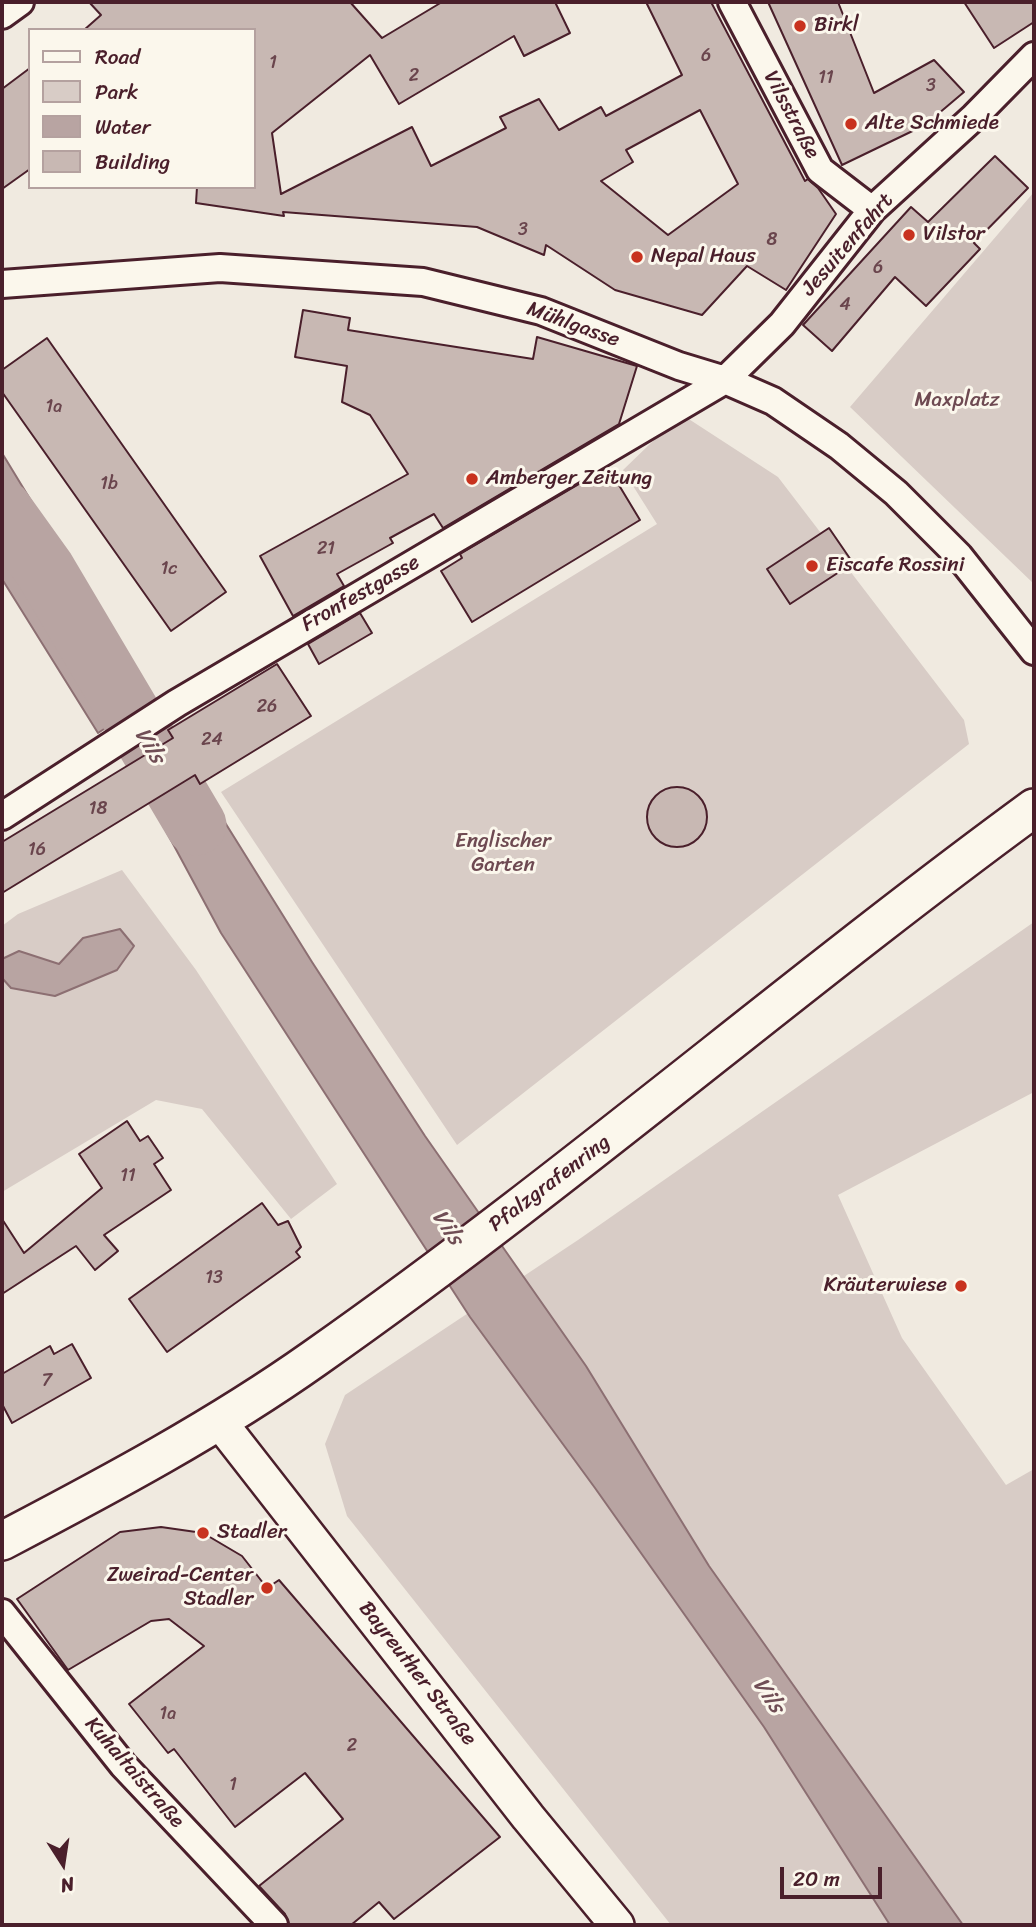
<!DOCTYPE html>
<meta charset="utf-8">
<style>
body{margin:0}
#map{position:relative;width:1036px;height:1927px;overflow:hidden;background:#f0eae0;font-family:Sriracha,sans-serif}
canvas{display:block}
.frame{position:absolute;inset:0;border:4px solid #4a1f2b;pointer-events:none}
.legend{position:absolute;left:28px;top:28px;width:228px;height:161px;box-sizing:border-box;background:#fbf7ec;border:2px solid #b4a19f;margin:0;padding:9px 12px;list-style:none;font-size:21px;color:#4a1f2b}
.legend li{display:flex;align-items:center;gap:14px;height:35px}
.legend b{width:35px;border:2px solid #b4a19f}
.north{position:absolute;left:28px;top:1829px;width:70px;height:70px;-webkit-text-stroke:5px #fbf7ec;paint-order:stroke;rotate:168deg;font-size:19px;font-weight:700;line-height:28px;text-align:center;color:#4a1f2b}
.north::after{content:'';display:block;margin:auto;width:24px;height:32px;background:#4a1f2b;clip-path:polygon(50% 0,100% 100%,50% 72%,0 100%)}
.scale{position:absolute;left:780px;top:1867px;width:102px;height:32px;box-sizing:border-box;border:4px solid #4a1f2b;border-top:0;padding-left:9px;font-size:21px;line-height:24px;white-space:nowrap;color:#4a1f2b;-webkit-text-stroke:5px #fbf7ec;paint-order:stroke}
</style>
<div id="map">
<canvas width="1036" height="1927"></canvas>
<div class="frame"></div>
<ul class="legend">
<li><b style="height:9px;background:#fbf7ec"></b>Road</li>
<li><b style="height:19px;background:#d8ccc6"></b>Park</li>
<li><b style="height:19px;background:#b8a4a2"></b>Water</li>
<li><b style="height:19px;background:#c8b8b3"></b>Building</li>
</ul>
<div class="north">N</div>
<div class="scale">20 m</div>
</div>
<script>
const ctx = document.querySelector('canvas').getContext('2d');
ctx.lineJoin = 'round';
function fillPath(path, color) { ctx.fillStyle = color; ctx.fill(path, 'evenodd'); }
function trace(path, color, width, dash) { ctx.strokeStyle = color; ctx.lineWidth = width; ctx.lineCap = dash ? 'butt' : 'round'; ctx.setLineDash(dash || []); ctx.stroke(path); }
function drawText(font, color, halo, rows, align = 'center') {
  ctx.font = font + ' Sriracha,sans-serif'; ctx.lineWidth = 6; ctx.setLineDash([]); ctx.textBaseline = 'middle'; ctx.strokeStyle = halo; ctx.fillStyle = color; for (const [text, x, y, turn = 0] of rows) {
    ctx.save(); ctx.translate(x, y); ctx.rotate((+turn || 0) * Math.PI / 180); ctx.textAlign = isNaN(turn) ? turn : align; if (halo) ctx.strokeText(text, 0, 0); ctx.fillText(text, 0, 0); ctx.restore();
  }
}
fillPath(new Path2D(`
 M1034 192V584L850 407Z
 M681 414 778 477 964 720 969 744 457 1145 221 792 657 524 623 470Z
 M122 870 196 970 337 1184 291 1219 202 1109 156 1100 2 1192V926L18 914Z
 M1034 922V1092L838 1195 902 1338 1006 1485 1034 1469V1925H671L347 1516 325 1444 345 1395 578 1240Z`), '#d8ccc6');
const water = new Path2D(`
 M2 453 151 698 98 733 2 579Z
 M196 776 312 962 425 1136 586 1366 709 1566 963 1925H890L764 1727 595 1488 470 1317 221 933 151 803Z
 M120 929 134 946 117 970 55 996 11 988 2 978V959L19 951 59 964 83 938Z`);
fillPath(water, '#b8a4a2');
trace(water, '#8c6f72', 2);
trace(new Path2D(`
 M2 510 45 570 196 825`), '#b8a4a2', 61);
const building = new Path2D(`
 M89 2H350L382 38 442 2H555L570 33 524 56 514 36 399 104 370 55 272 133 281 194 412 127 431 166 506 128 500 117 539 99 559 130 601 107 606 116 682 75 646 2H711L805 181 808 179 818 188 836 214 786 290 747 266 702 315 615 290 546 245 544 255 477 227 283 212 284 216 196 203 197 187H254V30H84L101 15ZM700 110 738 184 668 235 601 181 633 162 626 150Z
 M768 2H838L874 93 934 60 964 92 925 125 842 165Z
 M964 2H1034V22L994 48Z
 M30 68V169L2 189V89Z
 M995 156 1028 188 974 243 980 249 926 306 895 277 832 351 803 325 911 207 928 222Z
 M303 310 350 318 348 330 533 359 537 337 637 366 619 424 443 528 434 514 390 538 393 543 337 574 344 586 293 616 260 556 408 474 370 415 342 402 347 366 295 357Z
 M47 338 226 592 171 631 2 392V370Z
 M608 467 640 520 472 622 441 571 462 558 460 554Z
 M829 528 853 563 790 604 767 569Z
 M360 613 372 633 319 664 308 644Z
 M277 664 311 716 200 784 195 775 2 893V842L173 738 168 730Z
 M647 817a30 30 0 1 1 60 0a30 30 0 1 1-60 0Z
 M127 1121 140 1141 148 1136 163 1158 154 1164 171 1190 104 1235 118 1251 95 1270 76 1246 2 1294V1219L24 1253 102 1188 79 1154Z
 M262 1203 278 1225 288 1221 301 1247 296 1252 300 1257 167 1352 129 1299Z
 M72 1344 91 1378 12 1423 2 1404V1374L50 1346 54 1354Z
 M161 1527 203 1533 242 1556 267 1588 279 1580 500 1837 394 1919 379 1902 351 1925H289L285 1914 259 1886 343 1819 305 1773 235 1827 174 1749 168 1753 129 1704 204 1646 169 1619 151 1621 68 1670 17 1599 120 1532Z`);
fillPath(building, '#c8b8b3');
trace(building, '#4a1f2b', 2);
const minor = new Path2D(`
 M732 2 820 170 872 210
 M2 15 20 2
 M2 284 220 268 423 282 541 311 679 366 725 380 773 401 839 446 896 493 959 556 1034 651
 M2 816 177 703 725 380 782 324 872 210 974 117 1034 56
 M2 1613 123 1765 274 1925`);
const tertiary = new Path2D(`
 M219 1421 528 1817 617 1925`);
const secondary = new Path2D(`
 M2 1541C109 1485 216 1428 315 1358 563 1184 791 986 1034 808`);
trace(minor, '#4a1f2b', 32);
trace(tertiary, '#4a1f2b', 38);
trace(secondary, '#4a1f2b', 42);
trace(minor, '#fbf7ec', 26);
trace(tertiary, '#fbf7ec', 33);
trace(secondary, '#fbf7ec', 37);
for (const [x, y, r, color] of [
 [800,26,7,"#c8321e"],
 [851,124,7,"#c8321e"],
 [909,235,7,"#c8321e"],
 [637,257,7,"#c8321e"],
 [472,479,7,"#c8321e"],
 [812,566,7,"#c8321e"],
 [961,1286,7,"#c8321e"],
 [203,1533,7,"#c8321e"],
 [267,1588,7,"#c8321e"]
]) { const dot = new Path2D(); dot.arc(x, y, r, 0, 2 * Math.PI); ctx.fillStyle = color; ctx.fill(dot); trace(dot, '#fbf7ec', 2.5); }
drawText('18px', '#6a454d', null, [
 ["6",706,56],
 ["1",273,63],
 ["2",414,76],
 ["11",826,78],
 ["3",931,86],
 ["3",523,230],
 ["8",772,240],
 ["6",878,268],
 ["4",845,305],
 ["1a",54,407],
 ["1b",109,484],
 ["21",326,549],
 ["1c",169,569],
 ["26",267,707],
 ["24",212,740],
 ["18",98,809],
 ["16",37,850],
 ["11",128,1176],
 ["13",214,1278],
 ["7",47,1381],
 ["1a",168,1714],
 ["2",352,1746],
 ["1",233,1785]
]);
drawText('21px', '#4a1f2b', '#fbf7ec', [
 ["Birkl",814,26],
 ["Alte Schmiede",865,124],
 ["Vilstor",923,235],
 ["Nepal Haus",651,257],
 ["Amberger Zeitung",486,479],
 ["Eiscafe Rossini",826,566],
 ["Kräuterwiese",947,1286,"right"],
 ["Stadler",217,1533],
 ["Zweirad-Center",253,1576,"right"],
 ["Stadler",253,1600,"right"]
], 'left');
drawText('21px', '#4a1f2b', '#fbf7ec', [
 ["Vilsstraße",791,115,62],
 ["Jesuitenfahrt",848,245,-49],
 ["Mühlgasse",573,325,20],
 ["Fronfestgasse",361,594,-30],
 ["Pfalzgrafenring",550,1184,-37],
 ["Bayreuther Straße",417,1674,52],
 ["Kuhaltaistraße",134,1773,49]
]);
drawText('21px', '#6e4a52', '#fbf7ec', [
 ["Maxplatz",957,401],
 ["Englischer",503,842],
 ["Garten",503,866]
]);
drawText('italic 23px', '#704e55', '#fbf7ec', [
 ["Vils",149,746,59],
 ["Vils",447,1228,56],
 ["Vils",768,1696,56]
]);
</script>
